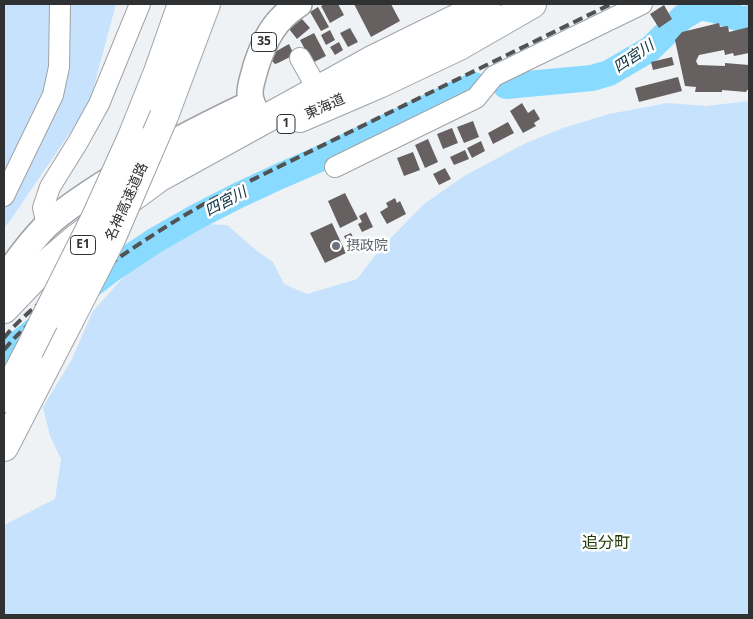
<!DOCTYPE html>
<meta charset="utf-8">
<style>
body{margin:0}
#map{position:relative;width:753px;height:619px;overflow:hidden;background:#eef2f5;font-family:"Open Sans",sans-serif}
canvas{display:block}
.frame{position:absolute;inset:0;border:5px solid #2f3132;pointer-events:none}
</style>
<div id="map">
<canvas width="753" height="619"></canvas>
<div class="frame"></div>
</div>
<script>
const ctx = document.querySelector('canvas').getContext('2d');
ctx.lineJoin = 'round';
function fillPath(path, color) { ctx.fillStyle = color; ctx.fill(path, 'evenodd'); }
function trace(path, color, width, dash) { ctx.strokeStyle = color; ctx.lineWidth = width; ctx.lineCap = dash ? 'butt' : 'round'; ctx.setLineDash(dash || []); ctx.stroke(path); }
function drawText(font, color, halo, rows, align = 'center') {
  ctx.font = font + ' "Open Sans","Noto Sans JP",sans-serif'; ctx.lineWidth = 5; ctx.setLineDash([]); ctx.textBaseline = 'middle'; ctx.strokeStyle = halo; ctx.fillStyle = color; for (const [text, x, y, turn = 0] of rows) {
    ctx.save(); ctx.translate(x, y); ctx.rotate((+turn || 0) * Math.PI / 180); ctx.textAlign = isNaN(turn) ? turn : align; if (halo) ctx.strokeText(text, 0, 0); ctx.fillText(text, 0, 0); ctx.restore();
  }
}
fillPath(new Path2D(`
 M4 4H116L89 105 9 222 4 227Z
 M749 101V615H4V525L55 499 61 459 50 436 43 407 71 361 93 311 139 260 166 241 201 224 227 225 257 251 273 262 284 284 307 294 357 279 381 248 424 204 464 176 526 143 563 128 609 114 668 103 706 106Z`), '#c7e2fc');
trace(new Path2D(`
 M506 86 592 78 609 73 650 49 683 17 700 7 714 10 744 20 749 18
 M82 292 112 269 154 241 196 217 237 196 280 176 324 157 474 85
 M4 359 19 343 44 323`), '#88dafe', 26);
fillPath(new Path2D(`
 M325 4H338L344 15 330 23 321 6Z
 M354 4H391L400 21 371 37Z
 M664 5 672 19 659 28 650 14Z
 M318 7 329 27 321 31 310 12Z
 M302 19 310 28 297 39 289 29Z
 M719 23 720 27 728 26 729 32 749 27V53L734 56 733 53 725 55 724 50 699 55 696 61 698 65 725 66V63L749 65V90H747L746 92 722 90V92H695L696 87 685 86 675 40 682 32Z
 M350 28 358 42 348 47 340 33Z
 M330 30 335 40 326 45 321 35Z
 M314 33 326 56 312 63 300 40Z
 M339 42 343 50 335 55 330 47Z
 M289 44 294 55 278 63 275 64 273 62 271 59 273 53Z
 M672 57 674 65 653 70 651 62Z
 M678 77 682 91 639 102 635 88Z
 M522 103 528 113 534 109 540 119 534 123 536 126 523 133 510 111Z
 M473 121 479 137 464 143 457 127Z
 M508 122 514 133 493 144 488 133Z
 M452 128 458 143 443 149 437 134Z
 M428 139 438 162 425 168 415 145Z
 M481 141 485 151 472 158 467 148Z
 M465 150 469 159 454 165 450 157Z
 M413 152 420 170 404 176 397 158Z
 M445 168 451 179 439 185 433 174Z
 M345 193 358 219 340 228 328 201Z
 M395 198 397 203 400 201 406 214 387 224 380 212 388 207 386 203Z
 M366 212 373 227 362 232 358 224 362 222 359 216Z
 M332 223 346 253 325 263 310 233Z
 M351 233 358 248 351 252 344 236Z`), '#666160');
const minor = new Path2D(`
 M300 58 318 90
 M335 167 476 98 494 76 642 4
 M4 196 53 95 59 67 60 4
 M47 225 43 208 50 187 78 142 99 104 140 4`);
const major = new Path2D(`
 M259 118C255 110 250 102 250 93 250 84 254 75 256 66 265 39 274 20 299 4
 M4 279C17 260 30 242 46 226 64 209 85 196 105 183 152 152 201 127 252 103`);
const highway = new Path2D(`
 M164 116 206 4
 M300 118 379 84 459 46 532 4
 M132 137 158 72 182 4
 M4 309 50 261 77 238 160 177 374 59 486 4
 M4 398 29 351
 M4 447 69 321`);
trace(minor, '#9fa2a6', 22);
trace(major, '#9fa2a6', 28);
trace(highway, '#9fa2a6', 30);
trace(minor, '#fff', 20);
trace(major, '#fff', 25);
trace(highway, '#fff', 28);
trace(new Path2D(`
 M4 338C30 305 74 279 109 255
 M4 350C26 323 55 303 83 283 123 254 165 226 209 201L611 4`), '#505254', 4, [10, 5]);
const highwayBridge = new Path2D(`
 M69 321 111 239 164 116
 M29 351 95 219 132 137`);
trace(highwayBridge, '#9fa2a6', 30, []);
trace(highwayBridge, '#fff', 28);
for (const [x, y, r, color] of [
 [336,246,5,"#6b7280"]
]) { const dot = new Path2D(); dot.arc(x, y, r, 0, 2 * Math.PI); ctx.fillStyle = color; ctx.fill(dot); trace(dot, '#fefefe', 2); }
for (const [x, y, w] of [
 [264,42,25],
 [286,124,18],
 [83,245,25]
]) { const box = new Path2D(); box.roundRect(x - w / 2, y - 9.5, w, 19, 4); ctx.fillStyle = '#fefefe'; ctx.fill(box); trace(box, '#2f3132', 1); }
drawText('bold 12px', '#2f3132', null, [
 ["35",264,42],
 ["1",286,124],
 ["E1",83,245]
]);
drawText('14px', '#2f3132', '#fefefe', [
 ["東海道",325,107,-24],
 ["名神高速道路",127,202,-66]
]);
drawText('14px', '#5b616d', '#fefefe', [
 ["摂政院",346,246]
], 'left');
drawText('italic 15px', '#0a3140', '#fefefe', [
 ["四宮川",634,57,-34],
 ["四宮川",226,202,-28]
]);
drawText('16px', '#1f3704', '#fefefe', [
 ["追分町",606,543]
]);
</script>
